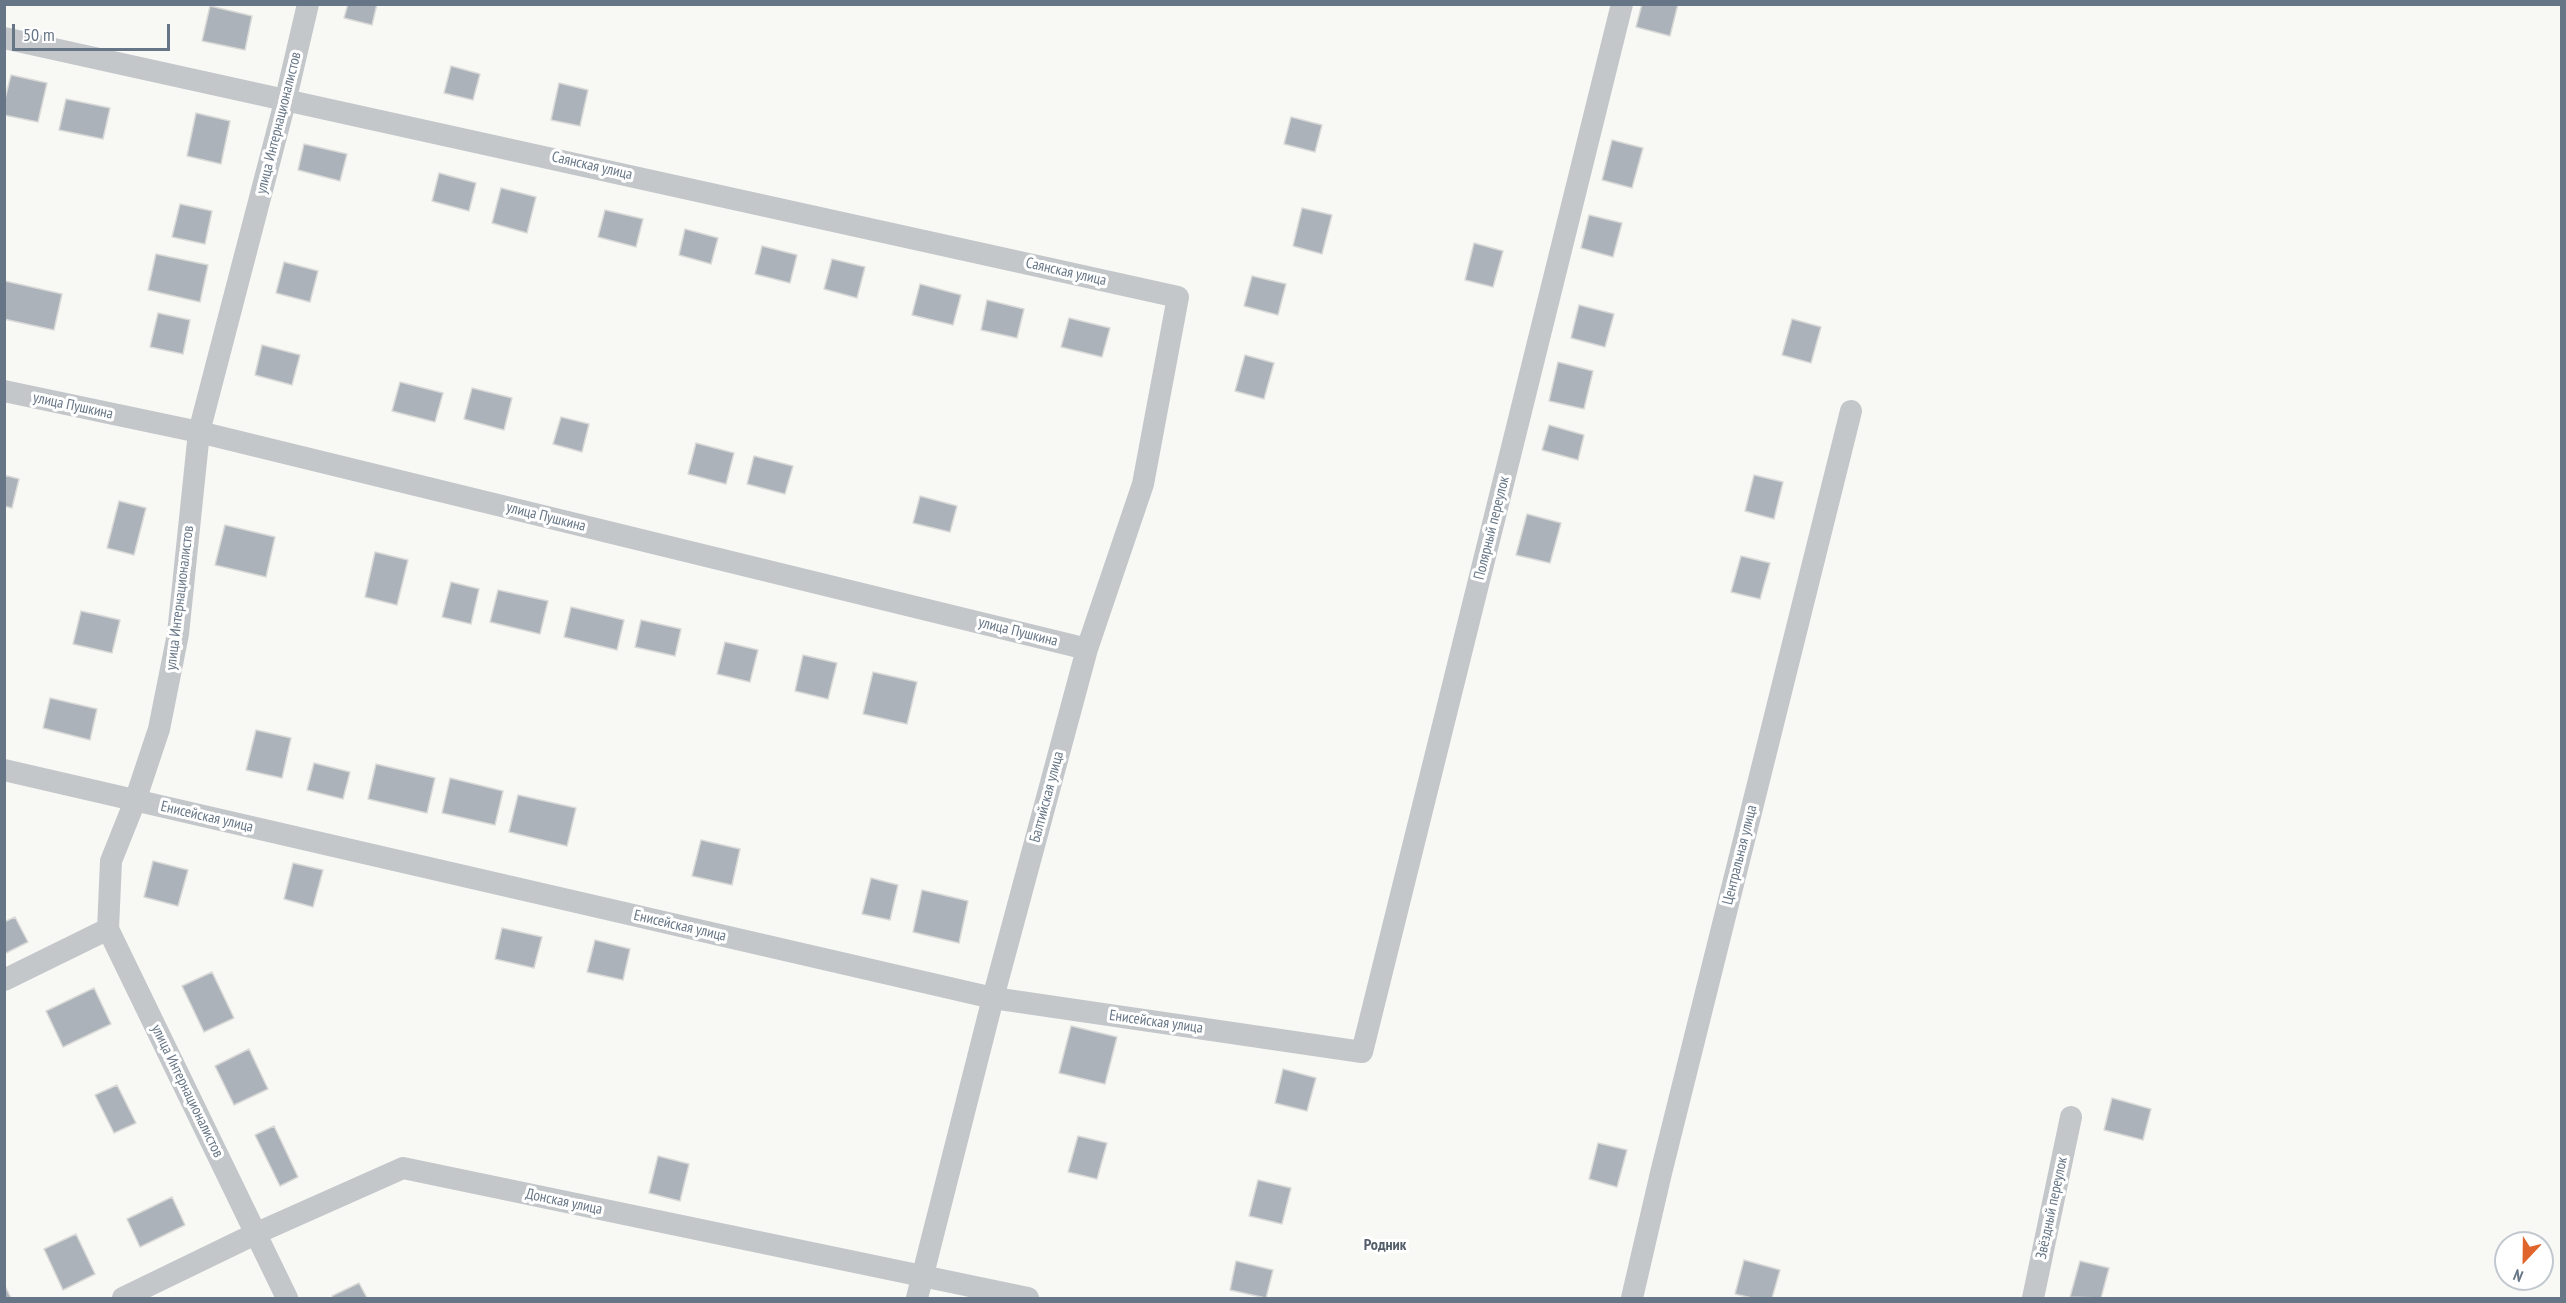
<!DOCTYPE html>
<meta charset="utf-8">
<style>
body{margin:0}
#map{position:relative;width:2566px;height:1303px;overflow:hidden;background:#f8f8f5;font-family:"PT Sans Narrow",sans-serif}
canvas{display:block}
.frame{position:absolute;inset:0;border:6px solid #677686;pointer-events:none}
.north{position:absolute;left:2494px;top:1231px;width:60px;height:60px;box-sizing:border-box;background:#fff;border:2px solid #c2c8cf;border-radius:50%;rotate:202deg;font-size:16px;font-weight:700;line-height:24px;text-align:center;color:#677686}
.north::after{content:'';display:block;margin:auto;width:21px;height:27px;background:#e0652c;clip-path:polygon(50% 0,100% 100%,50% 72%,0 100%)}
.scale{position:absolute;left:12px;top:24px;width:158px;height:27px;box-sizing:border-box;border:3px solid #677686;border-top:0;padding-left:8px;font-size:18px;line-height:21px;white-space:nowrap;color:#677686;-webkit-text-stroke:4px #fff;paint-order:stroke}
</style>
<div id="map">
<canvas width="2566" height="1303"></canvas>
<div class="frame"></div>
<div class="north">N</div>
<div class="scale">50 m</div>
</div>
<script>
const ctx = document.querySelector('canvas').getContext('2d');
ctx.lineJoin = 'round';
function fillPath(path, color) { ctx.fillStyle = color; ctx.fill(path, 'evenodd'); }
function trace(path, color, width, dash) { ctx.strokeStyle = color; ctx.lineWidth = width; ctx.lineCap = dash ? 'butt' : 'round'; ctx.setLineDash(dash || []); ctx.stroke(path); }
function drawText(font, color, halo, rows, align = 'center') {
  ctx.font = font + ' "PT Sans Narrow",sans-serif'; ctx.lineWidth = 6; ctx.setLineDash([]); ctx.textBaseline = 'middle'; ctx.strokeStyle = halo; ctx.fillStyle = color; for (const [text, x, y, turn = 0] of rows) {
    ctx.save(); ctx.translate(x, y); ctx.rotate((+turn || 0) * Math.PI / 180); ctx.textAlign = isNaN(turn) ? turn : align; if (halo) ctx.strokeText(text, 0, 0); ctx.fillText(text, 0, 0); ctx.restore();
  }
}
const building = new Path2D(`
 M348 4H377L372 25 344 18Z
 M1642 4H1678L1670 36 1636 27Z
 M210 6 252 16 245 50 202 41Z
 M451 66 480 74 473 100 444 93Z
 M11 75 47 83 38 122 4 115V103Z
 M559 83 588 90 580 126 551 120Z
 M66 99 110 108 103 139 59 130Z
 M196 113 230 121 221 164 187 156Z
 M1291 117 1322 125 1315 152 1284 144Z
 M1612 140 1643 148 1632 188 1602 180Z
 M304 144 347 154 340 181 298 170Z
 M439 173 476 183 469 211 432 201Z
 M501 188 536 197 527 233 492 223Z
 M180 204 212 211 205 244 172 237Z
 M1302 208 1332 215 1322 254 1293 246Z
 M605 210 643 219 636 247 598 237Z
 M1589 215 1622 223 1613 257 1581 248Z
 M685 229 718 238 711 264 679 255Z
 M1474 243 1503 251 1493 287 1465 280Z
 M762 246 797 255 790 283 755 274Z
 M156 254 208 265 200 302 148 290Z
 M832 259 865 267 857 298 824 289Z
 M284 262 318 271 310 302 276 293Z
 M1252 276 1286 284 1278 315 1244 306Z
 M5 281 62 294 54 330 4 319Z
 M920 284 961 295 953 325 912 315Z
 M987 300 1024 309 1017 338 981 330Z
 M1579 305 1614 314 1605 347 1571 338Z
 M158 313 190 320 183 354 150 347Z
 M1069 318 1110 328 1102 357 1061 347Z
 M1792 319 1821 327 1811 363 1782 355Z
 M262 345 300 355 292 385 255 375Z
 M1245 355 1274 363 1264 399 1235 391Z
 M1558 362 1593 371 1584 409 1549 401Z
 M400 382 443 393 435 422 392 411Z
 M472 388 512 398 504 430 464 419Z
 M561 417 589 424 582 452 553 444Z
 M1549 425 1584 435 1578 460 1542 450Z
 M696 443 734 453 726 484 688 474Z
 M754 456 793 466 785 494 747 484Z
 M4 475 19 479 12 508 4 506Z
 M1754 475 1783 482 1774 519 1745 511Z
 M920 496 957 506 950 532 913 523Z
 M119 501 146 508 134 555 107 548Z
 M1527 514 1561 523 1550 563 1516 555Z
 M225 525 275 537 266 577 215 565Z
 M375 552 408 560 397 605 365 597Z
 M1741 556 1770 563 1760 599 1731 592Z
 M451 582 479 589 471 624 442 617Z
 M498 590 548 601 540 634 490 622Z
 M571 607 624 620 617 650 564 637Z
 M81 611 120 620 112 653 73 644Z
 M641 620 681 629 675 656 635 647Z
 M725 642 758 650 750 682 717 674Z
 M803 655 837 663 828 699 795 691Z
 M873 672 917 682 907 724 863 714Z
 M50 698 97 709 90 740 43 728Z
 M256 730 291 738 282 778 246 770Z
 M314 763 350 772 343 799 307 790Z
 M376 764 435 778 427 813 368 799Z
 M450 778 503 791 495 825 442 813Z
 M518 795 576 808 567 846 509 832Z
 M701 840 740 849 732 885 692 876Z
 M153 861 188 870 178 906 144 897Z
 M293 863 323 870 313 907 284 899Z
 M871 878 898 885 890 920 862 914Z
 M922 890 968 901 959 943 913 932Z
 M15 917 28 942 4 954V922Z
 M502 928 542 937 534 968 495 959Z
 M595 940 630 949 623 980 587 972Z
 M212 972 234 1018 204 1032 182 986Z
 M94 988 111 1024 63 1047 46 1011Z
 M1071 1026 1117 1037 1105 1084 1059 1073Z
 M249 1049 268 1089 234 1105 215 1066Z
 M1283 1069 1316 1078 1307 1111 1275 1103Z
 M117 1085 136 1123 114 1133 95 1095Z
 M2112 1098 2151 1109 2143 1140 2104 1130Z
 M274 1126 298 1177 280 1186 255 1135Z
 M1078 1136 1107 1143 1097 1179 1068 1172Z
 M1598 1143 1627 1150 1617 1187 1589 1179Z
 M658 1156 689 1164 680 1201 649 1193Z
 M1258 1180 1291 1188 1282 1224 1249 1216Z
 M172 1197 185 1225 140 1247 127 1219Z
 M76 1234 95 1274 63 1290 44 1249Z
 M1744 1260 1780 1270 1772 1298H1752L1735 1294Z
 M1236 1261 1273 1270 1266 1298 1230 1290Z
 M2080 1261 2109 1268 2101 1298 2070 1297Z
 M359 1283 367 1298H333L332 1296Z
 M4 1284 11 1298H4Z`);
fillPath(building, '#abb2b9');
trace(building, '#d9d9d7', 1.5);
trace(new Path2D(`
 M4 38 1178 297 1143 484 1087 649 993 998 917 1298
 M4 391 199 432 1087 649
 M4 770 993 998 1362 1052 1622 4
 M4 980 108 929
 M123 1298 257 1233 403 1168 1028 1298
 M287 1298 108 929 111 861 135 801 159 729 178 634 199 432 286 98 308 4
 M1632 1298 1661 1173 1851 411
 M2033 1298 2071 1117`), '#c3c7ca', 22);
drawText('15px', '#677686', '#fff', [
 ["улица Интернационалистов",279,123,-76],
 ["Саянская улица",592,166,13],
 ["Саянская улица",1066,272,13],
 ["улица Пушкина",73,406,12],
 ["улица Пушкина",546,517,14],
 ["Полярный переулок",1492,528,-76],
 ["улица Интернационалистов",180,598,-83],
 ["улица Пушкина",1018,632,14],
 ["Балтийская улица",1047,797,-75],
 ["Енисейская улица",207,817,13],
 ["Центральная улица",1740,855,-76],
 ["Енисейская улица",680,926,13],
 ["Енисейская улица",1156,1022,8],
 ["улица Интернационалистов",187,1091,64],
 ["Донская улица",564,1202,12],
 ["Звёздный переулок",2052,1208,-78]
]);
drawText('bold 16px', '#555f6b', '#fff', [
 ["Родник",1385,1245]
]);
</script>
